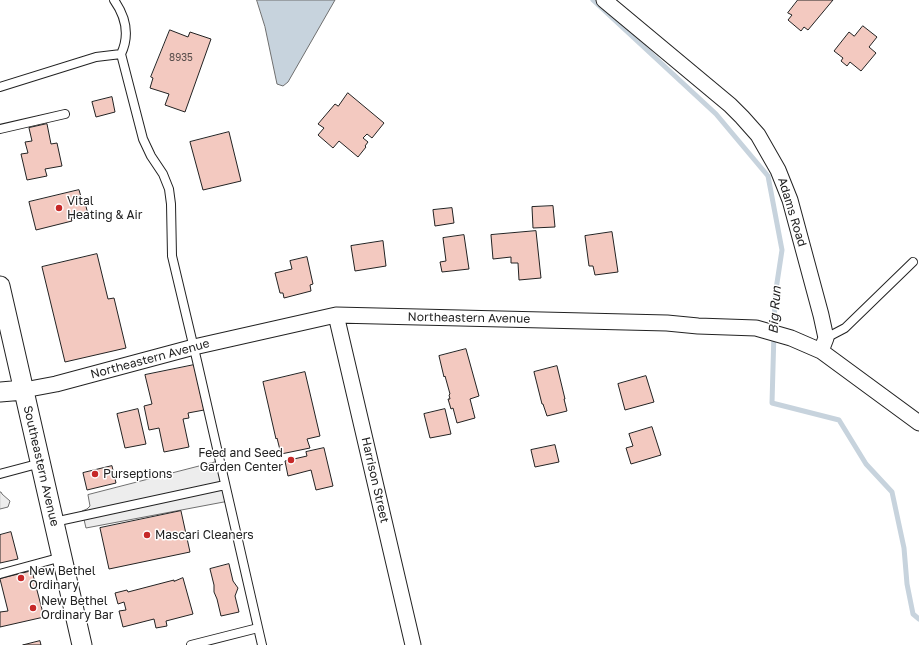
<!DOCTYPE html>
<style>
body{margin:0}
canvas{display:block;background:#fff}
</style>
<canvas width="919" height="645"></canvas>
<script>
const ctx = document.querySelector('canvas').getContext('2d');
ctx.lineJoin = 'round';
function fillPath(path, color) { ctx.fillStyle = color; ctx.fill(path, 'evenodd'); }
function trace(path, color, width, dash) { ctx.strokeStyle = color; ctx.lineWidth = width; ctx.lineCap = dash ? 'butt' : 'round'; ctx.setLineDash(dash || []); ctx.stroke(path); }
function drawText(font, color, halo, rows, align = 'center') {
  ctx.font = font + ' "Golos Text",sans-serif'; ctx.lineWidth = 3; ctx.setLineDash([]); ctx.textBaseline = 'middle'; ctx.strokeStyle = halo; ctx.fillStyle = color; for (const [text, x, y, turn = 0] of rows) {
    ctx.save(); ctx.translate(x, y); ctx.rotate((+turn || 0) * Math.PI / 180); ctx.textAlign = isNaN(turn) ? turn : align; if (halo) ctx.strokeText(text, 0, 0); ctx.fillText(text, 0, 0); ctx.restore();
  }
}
const parking = new Path2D(`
 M220 461 229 501 86 528 82 511 87 509 90 506 88 495Z
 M0 492H1L2 494 10 501 8 507 0 509Z`);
fillPath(parking, '#ededed');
trace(parking, '#6f6f6f', 1);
const water = new Path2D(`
 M257 0H335L288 82 283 86 277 84 265 27Z`);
fillPath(water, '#c7d3dd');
trace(water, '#6f6f6f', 1);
trace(new Path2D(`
 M593 0 716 114 768 176 782 250 775 296 772 403 839 420 866 464 892 492 904 548 907 584 913 614 919 619`), '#c7d3dd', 5);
const building = new Path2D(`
 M798 0H833L808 30 804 27 801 31 788 20 792 15 788 13Z
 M863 26 877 37 869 47 876 53 861 71 850 62 847 66 841 61 843 58 834 51 849 32 854 36Z
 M170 30 188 37 190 32 211 39 185 112 165 105 169 94 150 88 153 78 151 77Z
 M348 93 384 123 372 138 367 134 363 138 368 142 365 146 366 147 358 157 339 141 333 148 318 135 324 128 318 124 335 104 338 106Z
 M112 97 115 112 96 117 92 102Z
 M47 124 51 144 57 143 62 166 45 169 47 176 27 180 21 154 28 153 25 142 32 141 29 128Z
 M229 132 241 181 203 190 190 142Z
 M79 190 82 200 84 199 88 214 71 218 72 221 36 230 29 202Z
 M553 206 555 227 533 228 532 207Z
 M452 208 454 223 435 226 433 210Z
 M536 231 541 278 519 280 518 263H511V257L493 259 491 235Z
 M612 232 618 272 595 275 593 266H589L585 236Z
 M464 235 469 269 442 272 440 262 446 261 443 238Z
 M383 241 386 266 355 271 351 246Z
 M97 254 108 299 114 298 126 348 65 362 42 267Z
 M307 257 313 284 310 285 311 291 284 298 283 293H280L275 273 292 269 290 261Z
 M466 349 479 396 470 399 475 418 457 423 453 408 451 409 448 399H450L449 395 450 394 445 376 444 377 439 356Z
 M194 365 204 410 188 413 189 418 183 419 189 447 164 452 159 428 149 430 144 406 152 404 145 375Z
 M557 366 565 399H564L567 411 547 416 543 404H542L534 372Z
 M305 372 320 436 307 439 310 448 281 454 277 438 276 439 263 382Z
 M646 376 654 402 625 410 618 384Z
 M138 409 146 444 125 448 117 414Z
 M445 409 451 434 430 438 424 414Z
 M652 427 661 455 631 464 626 448 633 446 629 434Z
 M555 445 559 462 535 467 531 450Z
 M324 448 333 486 316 490 311 470 288 476 285 461 307 456 306 452Z
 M112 466 116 483 87 490 83 473Z
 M181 511 190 552 109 569 100 528Z
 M11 532 18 559 0 563V535Z
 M229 564 233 581 238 588 235 596 239 612 221 616 217 599 214 592V585L210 569Z
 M32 571 44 617 0 627V612L8 611 0 579Z
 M183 578 193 614 166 621 167 626 156 628 154 619 123 627 119 611 126 610 124 602 118 604 115 593 127 590 128 592 174 580V581Z
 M40 641 41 645H23Z`);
fillPath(building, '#f3c9c0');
trace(building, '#222', 1);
const service = new Path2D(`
 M114 0C126 17 130 35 121 54
 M0 87 96 57 121 54 143 139 151 156 163 174 169 189 171 204 172 256 197 361 262 645
 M0 129 65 114
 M826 338 845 328 913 262
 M0 474 41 463
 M54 522 225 485
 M0 574 62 557
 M191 645 258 628`);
const minor = new Path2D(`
 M604 0 730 105 742 117 758 135 778 170 790 200 821 315 826 338 821 351
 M336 315 413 645
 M24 390 56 384 194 347 336 315 667 323 698 326 756 328 791 338 821 351 919 423`);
const tertiary = new Path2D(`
 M0 286 82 645
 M0 392 24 390`);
trace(service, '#222', 10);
trace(minor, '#222', 17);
trace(tertiary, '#222', 21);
trace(service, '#fff', 8);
trace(minor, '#fff', 15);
trace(tertiary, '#fff', 19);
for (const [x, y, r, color] of [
 [59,208,4,"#c62828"],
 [291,460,4,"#c62828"],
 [95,474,4,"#c62828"],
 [147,535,4,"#c62828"],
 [21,578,4,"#c62828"],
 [33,608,4,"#c62828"]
]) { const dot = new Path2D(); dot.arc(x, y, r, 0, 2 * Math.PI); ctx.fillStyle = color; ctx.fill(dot); trace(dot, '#fff', 1.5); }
drawText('10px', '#564c4a', null, [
 ["8935",181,58]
]);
drawText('12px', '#222', '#fff', [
 ["Vital",67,201],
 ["Heating & Air",67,215],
 ["Feed and Seed",283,453,"right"],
 ["Garden Center",283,467,"right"],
 ["Purseptions",103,474],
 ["Mascari Cleaners",155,535],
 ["New Bethel",29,571],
 ["Ordinary",29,585],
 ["New Bethel",41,601],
 ["Ordinary Bar",41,615]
], 'left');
drawText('12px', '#222', '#fff', [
 ["Adams Road",792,212,73],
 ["Northeastern Avenue",469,318,1],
 ["Northeastern Avenue",150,359,-15],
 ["Southeastern Avenue",41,466,77],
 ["Harrison Street",375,480,77]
]);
drawText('italic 13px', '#222', '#fff', [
 ["Big Run",775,310,-86]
]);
</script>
